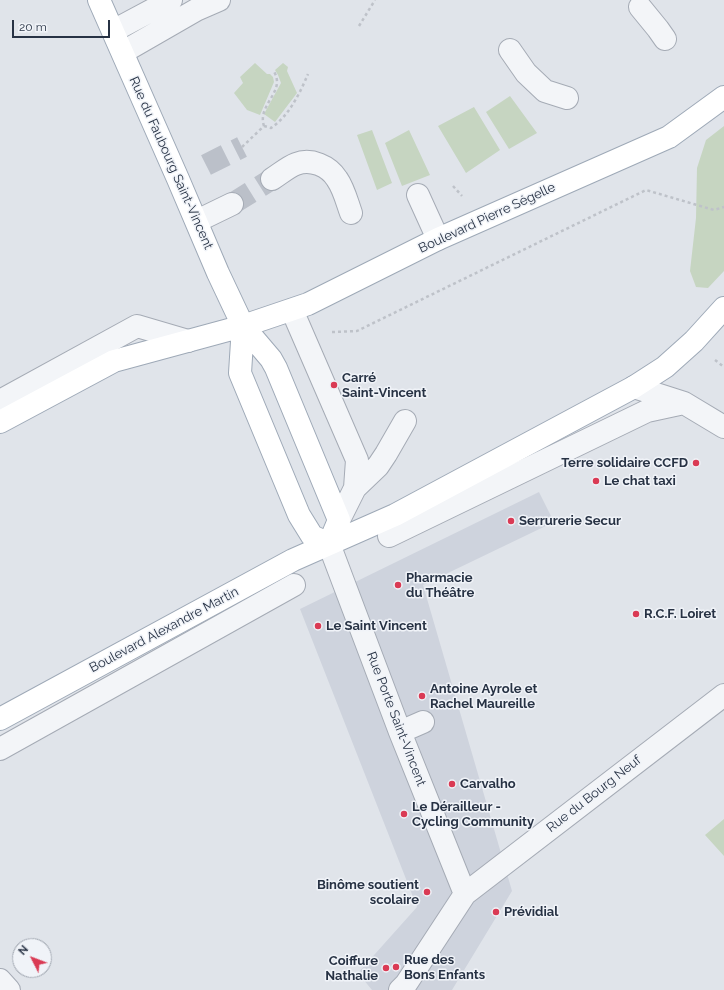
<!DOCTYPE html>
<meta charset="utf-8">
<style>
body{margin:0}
#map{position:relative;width:724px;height:990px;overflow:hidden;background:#e0e4ea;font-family:Raleway,sans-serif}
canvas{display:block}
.north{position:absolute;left:12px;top:938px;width:40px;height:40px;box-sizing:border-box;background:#f0f3f8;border:1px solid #a0a6b0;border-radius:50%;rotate:312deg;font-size:11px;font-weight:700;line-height:16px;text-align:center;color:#273244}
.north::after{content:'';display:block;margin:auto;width:14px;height:18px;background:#da3a54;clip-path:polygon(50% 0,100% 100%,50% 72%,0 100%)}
.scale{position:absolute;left:12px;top:20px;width:98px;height:18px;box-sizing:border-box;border:2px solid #273244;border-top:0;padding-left:5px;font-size:12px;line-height:14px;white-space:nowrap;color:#273244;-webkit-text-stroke:3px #f0f3f8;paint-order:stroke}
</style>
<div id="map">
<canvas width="724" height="990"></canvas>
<div class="north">N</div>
<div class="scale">20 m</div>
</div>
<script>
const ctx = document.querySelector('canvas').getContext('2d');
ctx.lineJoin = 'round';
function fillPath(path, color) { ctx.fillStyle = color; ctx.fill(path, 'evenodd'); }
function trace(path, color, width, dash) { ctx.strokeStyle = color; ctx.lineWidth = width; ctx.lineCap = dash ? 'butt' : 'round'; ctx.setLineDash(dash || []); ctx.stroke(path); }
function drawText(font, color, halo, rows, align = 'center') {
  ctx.font = font + ' Raleway,sans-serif'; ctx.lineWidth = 3; ctx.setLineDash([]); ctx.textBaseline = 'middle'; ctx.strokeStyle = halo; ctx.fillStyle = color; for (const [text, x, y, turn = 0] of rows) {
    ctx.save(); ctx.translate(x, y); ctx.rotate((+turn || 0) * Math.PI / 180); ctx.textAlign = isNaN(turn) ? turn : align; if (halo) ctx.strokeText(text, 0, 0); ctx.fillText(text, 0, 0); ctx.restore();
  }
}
fillPath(new Path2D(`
 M539 492 554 522 423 585 512 891 452 990H372L358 973 417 907 300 609Z`), '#ced3dd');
fillPath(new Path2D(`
 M255 63 267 74H270L273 77 274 82 260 115 247 110 234 93 243 83 240 77Z
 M283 63 288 67 287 71 297 93 275 122 264 114 281 83 278 75 275 70Z
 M510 96 537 133 509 149 486 112Z
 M474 107 500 150 466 173 438 126Z
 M724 126V271L708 288 696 287 690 271 696 218 697 168 706 140Z
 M372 130 392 183 377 190 357 135Z
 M409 130 430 175 402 186 385 143Z
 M724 819V856L705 835Z`), '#c6d5c1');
trace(new Path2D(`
 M206 165 242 147
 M232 204 272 179`), '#bbc0c9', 22, [22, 11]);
const minor = new Path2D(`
 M640 7 658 29 665 39
 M113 31 171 0
 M510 50 526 73 545 91 567 98
 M123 52 196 10 219 0
 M272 179C280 174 288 167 296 164 311 158 329 166 337 179 344 189 347 202 351 213
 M418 195 438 239
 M197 221 232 204
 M292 310 357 460 355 488
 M634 387 684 403 724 427
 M0 401 137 326 188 341
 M339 520 355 488 378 466 386 454 405 421
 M389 536 647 411 684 403
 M329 544 400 732 465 894
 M400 732 423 722
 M0 749 294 585
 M0 980 9 990
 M400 990 406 984 465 894 724 695`);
const major = new Path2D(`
 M99 0 178 179 218 273 243 326 271 359 276 368 339 520 329 544
 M243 326 240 373 299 515 312 536 329 544
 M0 422 114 361 243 326 308 304 438 239 669 137 724 97
 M0 719 293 560 395 515 634 387 665 367 694 341 724 308`);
trace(minor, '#a5abb5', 24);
trace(major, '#9ea9b7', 24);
trace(new Path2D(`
 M359 26 375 0
 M264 126 271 128C289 116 300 93 308 74
 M264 126C258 109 277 96 277 82 277 77 275 73 273 70
 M242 147 264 126
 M453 186 462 196
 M332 332 357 331 646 190 714 210 724 207
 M715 360 724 367`), '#bec2c9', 2.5, [3, 3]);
trace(minor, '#f3f5f8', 22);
trace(major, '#fff', 22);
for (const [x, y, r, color] of [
 [334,385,4,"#da3a54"],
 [696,463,4,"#da3a54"],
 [596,481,4,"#da3a54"],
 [511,521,4,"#da3a54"],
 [398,585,4,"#da3a54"],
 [636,614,4,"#da3a54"],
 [318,626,4,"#da3a54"],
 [422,696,4,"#da3a54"],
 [452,784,4,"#da3a54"],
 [404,814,4,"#da3a54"],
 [427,892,4,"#da3a54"],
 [496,912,4,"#da3a54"],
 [396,967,4,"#da3a54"],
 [386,968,4,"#da3a54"]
]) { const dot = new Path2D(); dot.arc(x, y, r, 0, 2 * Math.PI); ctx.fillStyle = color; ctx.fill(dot); trace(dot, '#f0f3f8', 1.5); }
drawText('13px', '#273244', '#f0f3f8', [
 ["Rue du Faubourg Saint-Vincent",171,163,66],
 ["Boulevard Pierre Ségelle",487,218,-25],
 ["Boulevard Alexandre Martin",164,630,-28],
 ["Rue Porte Saint-Vincent",396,719,69],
 ["Rue du Bourg Neuf",594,794,-38]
]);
drawText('bold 13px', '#273244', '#f0f3f8', [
 ["Carré",342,378],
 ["Saint-Vincent",342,393],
 ["Terre solidaire CCFD",688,463,"right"],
 ["Le chat taxi",604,481],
 ["Serrurerie Secur",519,521],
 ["Pharmacie",406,578],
 ["du Théâtre",406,593],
 ["R.C.F. Loiret",644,614],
 ["Le Saint Vincent",326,626],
 ["Antoine Ayrole et",430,689],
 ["Rachel Maureille",430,704],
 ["Carvalho",460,784],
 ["Le Dérailleur -",412,807],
 ["Cycling Community",412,822],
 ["Binôme soutient",419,885,"right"],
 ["scolaire",419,900,"right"],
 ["Prévidial",504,912],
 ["Rue des",404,960],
 ["Bons Enfants",404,975],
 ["Coiffure",378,961,"right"],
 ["Nathalie",378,976,"right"]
], 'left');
</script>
